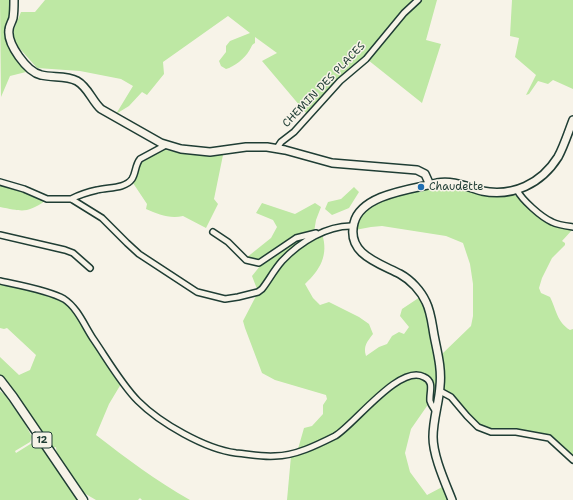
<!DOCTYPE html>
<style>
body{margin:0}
canvas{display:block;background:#f7f3e8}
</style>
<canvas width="573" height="500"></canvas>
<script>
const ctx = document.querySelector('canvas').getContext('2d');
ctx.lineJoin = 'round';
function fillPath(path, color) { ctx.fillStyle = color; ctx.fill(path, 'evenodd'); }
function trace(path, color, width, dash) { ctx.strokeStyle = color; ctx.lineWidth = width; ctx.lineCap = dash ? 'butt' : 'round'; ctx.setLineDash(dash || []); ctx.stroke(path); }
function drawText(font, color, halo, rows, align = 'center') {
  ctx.font = font + ' "Shantell Sans",sans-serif'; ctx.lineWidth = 3; ctx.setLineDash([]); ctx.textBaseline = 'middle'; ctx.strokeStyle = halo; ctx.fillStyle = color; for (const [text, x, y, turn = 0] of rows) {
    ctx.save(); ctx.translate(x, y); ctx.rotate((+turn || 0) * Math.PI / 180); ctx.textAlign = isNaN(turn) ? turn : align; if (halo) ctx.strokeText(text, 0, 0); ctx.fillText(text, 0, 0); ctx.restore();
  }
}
fillPath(new Path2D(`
 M0 0H12L11 19 6 28 5 38 11 51 26 72 10 76 1 97Z
 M45 0H415L365 59 309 113H306L262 61 277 53 255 37V43C251 45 252 47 249 51 245 58 234 67 226 69L221 66 219 61 226 52V46L230 41 250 33 228 16 163 62 164 74 147 95 142 92 129 106 116 114 133 86 121 79 80 71 37 68 14 42V29L21 12H35Z
 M421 0H437L426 40 441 44 422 103 368 60 405 15Z
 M512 0H573V89L553 80 548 84 538 81 529 94 526 95 536 75 515 57 519 38 510 36Z
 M161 149 185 154 223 155 214 199 218 204 206 228 183 216C169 219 158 214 146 209L147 204 133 183C138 160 140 158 161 149Z
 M0 184 24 190 45 201C26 214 22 211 0 207Z
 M441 186 456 187 475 193 494 197 513 195 517 196 549 222 573 229 562 241 565 243V245L552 258 542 278 539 288 541 293 550 297C556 309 557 322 570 330L573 329V462L542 436 492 431 481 428 443 389 442 354 471 326 473 316V284L470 264 463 243 446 236 382 226 371 227 355 230V223L367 206 398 195Z
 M354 187 359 192 349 208 332 215 325 209 328 202 341 199Z
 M262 203 295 214 315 203 321 207 316 220 314 232 296 236 259 261 246 258 271 238 277 227 273 220 256 213Z
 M322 234C329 255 320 270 305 284L313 298 320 305 329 302 359 317 369 324 373 334C367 342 363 346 366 356L379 347 387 344 392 336 399 332 404 334 409 327 400 316 402 309 420 297 427 310 438 375 435 402 432 400C433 381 431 368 408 375L334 434 298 449 304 428 312 426 323 414V405L327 399 326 395 275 380 262 373 245 328 243 321 256 296 270 284 281 266 293 254 309 241Z
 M313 236 296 247 264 283 257 289 252 276 260 266 296 239Z
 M0 283 60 299 73 309 121 384 109 404 96 435C127 459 155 480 190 500H142L140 498 138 500H96L84 493H80L57 457 56 447 53 448 11 388 0 376V357L19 375 30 370 36 355 7 328 4 329 0 328Z
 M412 377H421L427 380 430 387 429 396 427 406 411 429 405 453 410 472 427 495 444 486 451 500H287L291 456 329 441 345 433 375 400 387 391Z
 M0 391 5 395 24 422 32 437 30 442 15 451 16 453 32 443 39 440 80 500H0Z`), '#bee8a4');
const street = new Path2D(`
 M277 148 281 142 294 132 340 81 366 59 404 13 418 0
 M0 182 24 189 47 199H71L73 200 102 218 127 243 139 254 197 292 225 299 238 297 258 292 262 289C269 280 274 270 282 261 300 242 327 225 353 226
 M517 190C522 200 541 217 552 222 558 225 566 226 573 227
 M71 199C79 195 88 192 97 190 108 187 125 189 132 179 136 173 135 165 140 159L166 145
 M213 232 228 242 246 260 259 263 296 238 316 233
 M0 235 65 250 73 253 90 268
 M0 281C18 285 48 290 64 299 78 308 85 327 94 340 107 359 122 385 138 401 160 423 205 449 236 453 249 454 262 457 275 456 295 456 317 445 335 436 354 425 400 363 424 377 435 382 429 392 430 401 431 405 434 408 436 412
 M440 391 451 397 467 416 478 427 491 432H516L549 438 573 460`);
const secondary = new Path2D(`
 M14 0C14 6 14 12 13 18 12 22 9 26 9 30 7 44 27 72 41 75 53 78 66 75 77 81 88 87 92 101 101 109L161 143 181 149 210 152 246 147H267L285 150 332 163 417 170 425 174 430 185
 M452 500C445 482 433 456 433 437 433 419 439 403 440 386 442 368 437 351 434 335 432 324 431 312 426 302 421 291 411 280 400 274 379 263 346 254 354 223 361 194 413 189 437 183 453 180 467 187 482 191 513 197 541 184 558 157 564 146 568 133 573 120`);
const primary = new Path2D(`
 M0 380 13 397 83 500`);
trace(street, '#1f3d34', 8);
trace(secondary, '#1f3d34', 10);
trace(primary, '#1f3d34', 11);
trace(street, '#f7f3e8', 5);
trace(secondary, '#f7f3e8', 7);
trace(primary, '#f7f3e8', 8);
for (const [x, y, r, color] of [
 [421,187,4,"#1f6fb2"]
]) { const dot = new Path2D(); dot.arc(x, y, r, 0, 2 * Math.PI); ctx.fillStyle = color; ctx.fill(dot); trace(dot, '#f7f3e8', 1.5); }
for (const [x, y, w] of [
 [42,440,20]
]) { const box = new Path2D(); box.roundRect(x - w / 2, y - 8, w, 16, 3); ctx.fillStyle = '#f7f3e8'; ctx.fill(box); trace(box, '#1f3d34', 1); }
drawText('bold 10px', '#1f3d34', null, [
 ["12",42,440]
]);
drawText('11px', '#1f3d34', '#f7f3e8', [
 ["CHEMIN DES PLACES",324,85,-46]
]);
drawText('11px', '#1f3d34', '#f7f3e8', [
 ["Chaudette",429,187]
], 'left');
</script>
